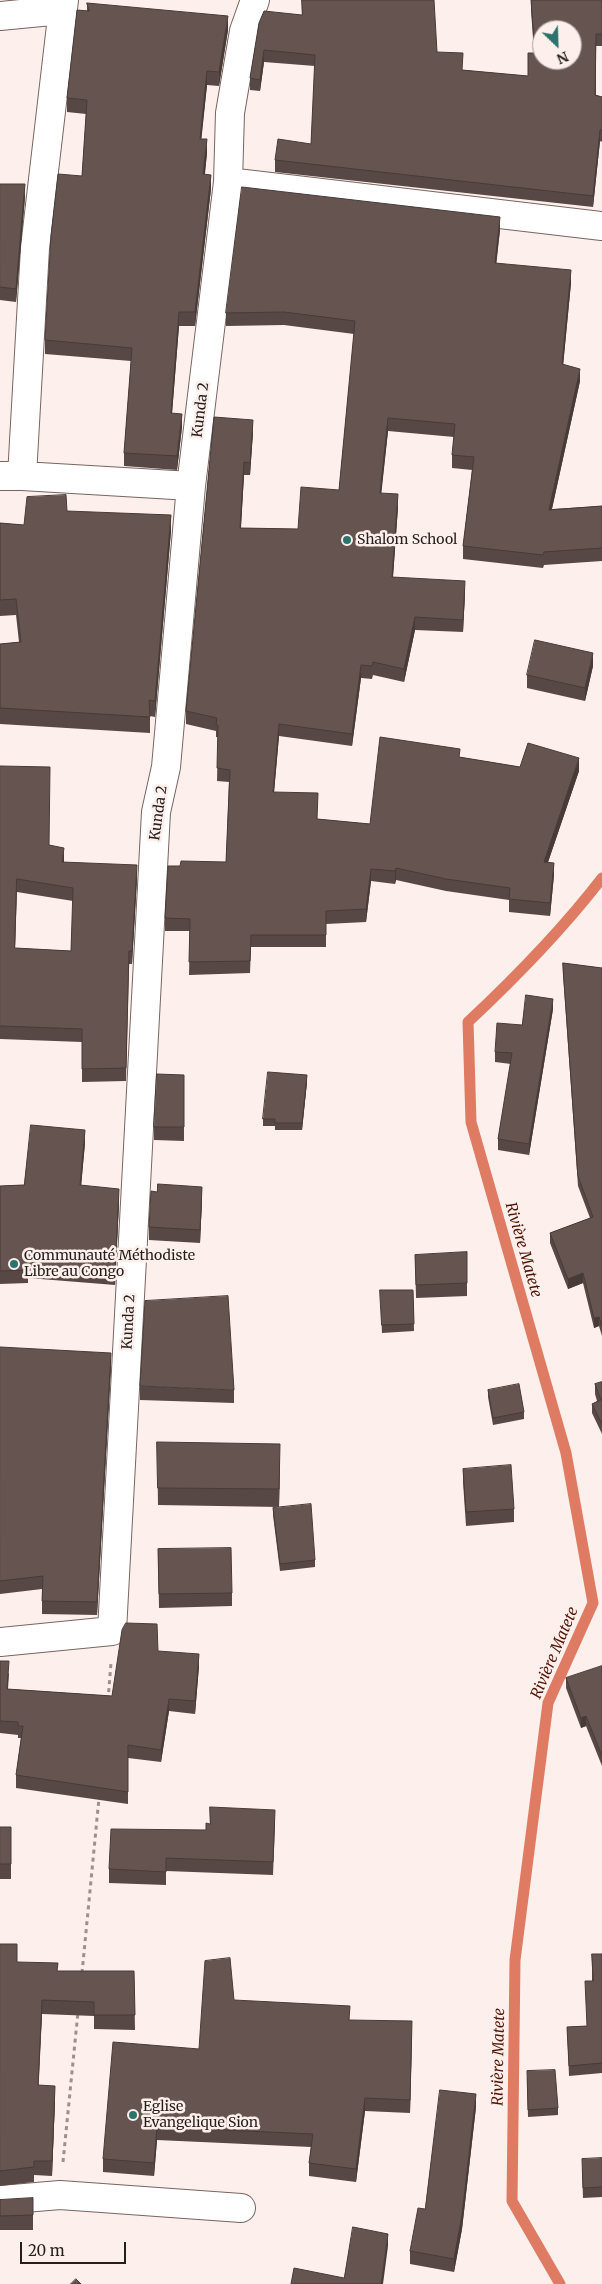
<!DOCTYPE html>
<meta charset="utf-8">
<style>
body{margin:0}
#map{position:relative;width:602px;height:2284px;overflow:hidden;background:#fdf0ec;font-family:Merriweather,serif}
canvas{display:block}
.north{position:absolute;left:532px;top:20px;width:50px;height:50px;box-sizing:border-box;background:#fdf0ec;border:1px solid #a79c99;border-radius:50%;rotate:156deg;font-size:14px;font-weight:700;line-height:20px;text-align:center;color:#251e1c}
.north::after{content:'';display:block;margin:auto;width:18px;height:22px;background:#2c736b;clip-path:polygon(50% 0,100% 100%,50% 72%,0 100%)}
.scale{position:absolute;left:20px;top:2242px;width:106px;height:22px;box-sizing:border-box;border:2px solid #251e1c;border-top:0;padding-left:6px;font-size:15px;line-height:18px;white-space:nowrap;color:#251e1c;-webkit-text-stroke:4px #fdf0ec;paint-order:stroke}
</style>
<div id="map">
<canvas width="602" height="2284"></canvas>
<div class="north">N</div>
<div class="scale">20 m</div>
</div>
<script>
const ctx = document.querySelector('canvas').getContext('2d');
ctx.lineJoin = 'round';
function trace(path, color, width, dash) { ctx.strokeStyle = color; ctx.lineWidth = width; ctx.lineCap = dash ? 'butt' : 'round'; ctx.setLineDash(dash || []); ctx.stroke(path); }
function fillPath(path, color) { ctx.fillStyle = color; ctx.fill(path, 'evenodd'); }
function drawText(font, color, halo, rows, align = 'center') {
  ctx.font = font + ' Merriweather,serif'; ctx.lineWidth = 5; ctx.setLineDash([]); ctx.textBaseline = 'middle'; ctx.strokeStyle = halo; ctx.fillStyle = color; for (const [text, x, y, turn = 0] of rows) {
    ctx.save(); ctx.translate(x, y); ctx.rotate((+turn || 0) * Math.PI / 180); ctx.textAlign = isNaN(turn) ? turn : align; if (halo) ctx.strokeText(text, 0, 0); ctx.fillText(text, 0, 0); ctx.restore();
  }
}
trace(new Path2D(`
 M560 2284 512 2201 515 1960 548 1703 593 1603 566 1453 471 1122 468 1022C516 977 562 930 602 878`), '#de7b62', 11);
const minor = new Path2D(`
 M0 16 62 10
 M228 182 602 226
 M0 476H22L191 486
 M22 476 35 248 64 0
 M0 1642 112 1631 156 812 166 767 191 486 228 182 230 113 244 31 255 0
 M0 2200 60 2195 241 2208`);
trace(minor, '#776560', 30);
trace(new Path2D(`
 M108 1700 111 1663
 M82 1973 99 1798
 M63 2162 78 2012`), '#9a908d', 3, [4, 4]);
trace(minor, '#fff', 28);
fillPath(new Path2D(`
 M531 0H602V46H596V95L602 97V142L600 141 593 207 275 172V160L311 144 315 66 264 62 260 91 250 90V78L259 23 302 15 437 52 463 70 528 76 534 53 531 10Z
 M87 3 228 30 219 86 207 85 201 139 207 153 205 174 211 189 195 326H179L172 413 182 427 177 470 124 466V453L131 361 45 354V340L82 176 86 114 67 112V98L87 11Z
 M0 184 25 197 16 302 0 300Z
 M500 230 496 263 571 283 563 365 580 381 552 509 602 506V561L544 565 543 568 463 559V546L472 470 452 468V455L454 437 388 431 381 493 398 507 393 577 465 593 463 632 415 630 404 682 373 675 372 679 361 678 352 746 279 736 274 792 318 819 370 824 460 757 520 767 579 771 548 862 554 875 550 916 509 912V900L446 891 396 880 395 884 371 881 366 922 326 924V947H251L250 973 189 975 190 931H165V918L180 866 226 862 229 782 217 781 218 737H216V731L186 724V711L214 417 253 432 250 475H244L241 528 298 529 339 490 354 334 284 325 226 326V313Z
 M67 511 171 531 155 717 150 716V733L0 724V644L19 642 16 615 0 616V523L24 525Z
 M593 666 585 701 527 688V675Z
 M0 766 49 845 64 862 137 878 132 964H129L126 1081 82 1082V1042L0 1039ZM17 892 73 901 71 951 15 948Z
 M563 963 602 968V1336L599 1326 594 1328 583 1283 568 1289 550 1243V1233L590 1218 578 1186 563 973Z
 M553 1009 529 1155 498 1150V1139L511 1064 495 1062V1052Z
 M184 1075V1141L154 1140V1127Z
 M307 1082 302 1130H275V1126H263V1119Z
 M85 1143 81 1186 119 1202 115 1285 28 1278V1283L0 1284V1186L24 1185Z
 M157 1192 202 1200 200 1243 149 1240V1227Z
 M467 1252V1296L416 1298 415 1255Z
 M380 1290H413L414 1331 382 1333Z
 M0 1347 111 1366 97 1615 42 1614V1589L0 1594Z
 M602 1382V1434L592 1413V1404L597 1401 595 1394V1384Z
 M140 1386 234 1390V1403L140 1400Z
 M488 1390 524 1412V1419L493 1425 488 1397Z
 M157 1442 280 1462 279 1507 158 1505Z
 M463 1469 514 1509V1522L466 1526 463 1482Z
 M273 1508 315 1560V1567L280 1571 273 1515Z
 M158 1549 232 1593V1606L159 1608Z
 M158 1651 199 1666 195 1714 169 1711 161 1762 128 1758V1804L16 1788V1775L21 1738H18V1735L0 1733V1661L9 1674 8 1689 112 1696Z
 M602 1666V1766L586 1726 581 1728 566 1688V1678Z
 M275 1823 273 1875 166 1871V1885L109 1883V1869L206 1830Z
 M0 1827H11V1879H0Z
 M0 1944 17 1962 58 1971H134L135 2030 94 2029V2016L42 2014 38 2085 55 2100 52 2176 34 2175V2182L0 2186Z
 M592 1954H602V2073L569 2076 567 2027 587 2026 592 1981Z
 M234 2000 350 2020 412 2034 410 2113 365 2111 356 2182 309 2176V2163L311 2147 157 2140 154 2176 103 2172V2159L199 2049Z
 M527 2078 558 2108V2115L528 2117Z
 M476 2107 462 2229 454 2272 410 2264V2251L425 2209Z
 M602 2158V2197L583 2198 582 2169Z
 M33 2198V2230H0V2200Z`), '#584845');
fillPath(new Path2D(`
 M228 16V30L219 86V72Z
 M264 50V62L260 91V80Z
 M207 71V85L200 153V139Z
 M600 130V141L593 207V196Z
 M207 139V153L203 188V174Z
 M211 175V189L195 326V312Z
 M25 184V197L16 302V289Z
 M500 217V230L495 276V263Z
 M571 270V283L562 377V364Z
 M179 312V326L171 426V413Z
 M580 369V381L549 522V510Z
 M182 414V427L177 470V456Z
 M388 418V431L380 506V493Z
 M253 420V432L250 475V463Z
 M244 462V475L240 541V528Z
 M398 494V507L392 590V577Z
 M171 515V531L155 717V701Z
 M465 581V593L463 632V620Z
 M415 617V630L404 682V669Z
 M593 653V666L585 701V688Z
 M361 665V678L352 746V734Z
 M279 724V736L273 804V792Z
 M579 758V771L544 874V862Z
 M64 848V861L62 875V862Z
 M554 863V875L550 916V903Z
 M137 865V878L132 964V951Z
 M396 868V880L395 884V871Z
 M371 869V881L366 922V909Z
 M553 999V1009L529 1155V1144Z
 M307 1075V1082L302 1130V1123Z
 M85 1130V1143L80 1198V1185Z
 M202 1187V1200L200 1243V1230Z
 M119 1189V1202L115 1285V1272Z
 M583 1273V1283L568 1289V1279Z
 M599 1317V1326L594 1328V1318Z
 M111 1353V1366L97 1615V1602Z
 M280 1444V1462L279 1507V1489Z
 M199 1654V1666L195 1714V1701Z
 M169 1699V1711L161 1762V1750Z
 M586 1716V1726L581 1728V1718Z
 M42 2000V2014L38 2100V2085Z
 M412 2021V2034L410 2113V2100Z
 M55 2086V2100L52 2176V2161Z
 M476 2094V2107L462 2229 454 2272V2259Z
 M365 2098V2111L356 2182V2169Z
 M157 2127V2140L154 2176V2163Z
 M388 2234V2246L383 2284H381Z`), '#473b38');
const building = new Path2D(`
 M302 0H434L437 52 463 53 462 70 528 76V53H535L531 0H602V34H596L595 95 602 97V130H600L593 196 275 160 278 139 311 144 315 55 264 50 260 80 250 78 259 23 264 11 302 15ZM542 30H572V60H542Z
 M87 3 228 16 219 72 207 71 200 139H207L203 174 211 175 195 312H179L171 413 182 414 177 456 124 453 132 348 45 340 51 236 58 174 82 176 87 100 67 98 77 10 89 11Z
 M0 184H25L16 289 0 287Z
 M242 187 500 217 495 263 571 270 562 364 580 369 549 510 602 506V548L544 552 543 555 463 546 474 457 452 455 455 424 388 418 380 493 398 494 392 577 465 581 463 620 415 617 404 669 373 662 372 666 361 665 352 734 279 724 273 792 318 793 317 819 370 824 380 737 460 749 459 757 520 767 528 743 579 758 544 862 554 863 550 903 509 899 510 888 446 879 396 868 395 871 371 869 366 909 326 911V935H251L250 961 189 962 190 919 165 918 168 866H180L181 861 226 862 230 770 217 768 218 725H216L217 718 186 711 214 417 253 420 250 463 244 462 240 528 298 529 301 487 339 490 355 321 284 312 226 313Z
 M66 495 67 511 171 515 155 701 149 700 150 717 0 708V644L21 642 16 599 0 600V523L24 525 27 497Z
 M535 640 593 653 585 688 527 675Z
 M0 766 50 767 49 845 64 848 62 862 137 865 132 951H129L126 1068 82 1069V1029L0 1026ZM17 879 73 888 71 951 15 948Z
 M563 963 602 968V1326L599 1317 594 1318 583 1273 568 1279 550 1233 593 1217 578 1176Z
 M526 995 553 999 529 1144 498 1139 512 1053 495 1052 497 1023 522 1025Z
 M268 1072 307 1075 302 1123H275V1119H263Z
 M157 1074 184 1075V1127H154Z
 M31 1125 85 1130 80 1185 119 1189 115 1272 28 1265V1270L0 1271V1186L24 1185Z
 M158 1184 202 1187 200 1230 149 1227 151 1191 157 1192Z
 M467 1252V1283L416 1285 415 1255Z
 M380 1290H413L414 1324 382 1325Z
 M228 1296 234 1390 140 1386 145 1301Z
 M0 1347 111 1353 97 1602 42 1601 43 1576 0 1581Z
 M602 1382V1424L592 1404 601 1400 595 1384Z
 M519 1384 524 1412 493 1418 488 1390Z
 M157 1442 280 1444 279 1489 158 1488Z
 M511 1465 514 1509 466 1512 463 1469Z
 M311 1504 315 1560 280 1564 273 1508Z
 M231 1548 232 1593 159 1594 158 1549Z
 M126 1623 157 1624 158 1651 199 1654 195 1701 169 1699 161 1750 128 1745V1792L16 1775 23 1726H18V1722L0 1721V1661H9L7 1689 112 1696 122 1630Z
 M602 1666V1756L586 1716 581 1718 566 1678Z
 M210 1807 275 1810 273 1862 166 1858V1872L109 1869 111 1829 206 1830V1823L210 1824Z
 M0 1827H11V1864H0Z
 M0 1944H17V1962L58 1963 57 1971H134L135 2015H94V2002L42 2000 38 2085 55 2086 52 2161H34V2167L0 2171Z
 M592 1954H602V2063L569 2066 567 2027 587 2026 585 1981H593Z
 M230 1958 234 2000 350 2006 349 2020 412 2021 410 2100 365 2098 356 2169 309 2163 313 2134 157 2127 154 2163 103 2159 113 2042 199 2049 205 1961Z
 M555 2070 558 2108 528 2110 527 2071Z
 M440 2090 476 2094 462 2215 454 2259 410 2251 418 2208 425 2209Z
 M602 2158V2187L583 2188 582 2159Z
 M33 2198V2215L0 2216V2200Z
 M353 2227 388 2234 381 2284H291L294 2268 344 2278Z
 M76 2279 81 2284H71Z`);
fillPath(building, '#665450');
trace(building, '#473b38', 1);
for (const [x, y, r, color] of [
 [347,540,5,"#2c736b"],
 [14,1264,5,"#2c736b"],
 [133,2115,5,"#2c736b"]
]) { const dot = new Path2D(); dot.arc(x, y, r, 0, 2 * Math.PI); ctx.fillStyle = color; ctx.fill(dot); trace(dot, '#fdf0ec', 2); }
drawText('14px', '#251e1c', '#fdf0ec', [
 ["Kunda 2",201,410,-83],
 ["Kunda 2",159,813,-82],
 ["Kunda 2",129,1322,-87]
]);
drawText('14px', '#251e1c', '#fdf0ec', [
 ["Shalom School",357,540],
 ["Communauté Méthodiste",24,1256],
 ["Libre au Congo",24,1272],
 ["Eglise",143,2107],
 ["Evangelique Sion",143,2123]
], 'left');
drawText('italic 15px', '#521404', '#fdf0ec', [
 ["Rivière Matete",523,1250,74],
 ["Rivière Matete",555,1653,-67],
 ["Rivière Matete",499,2057,-89]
]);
</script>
